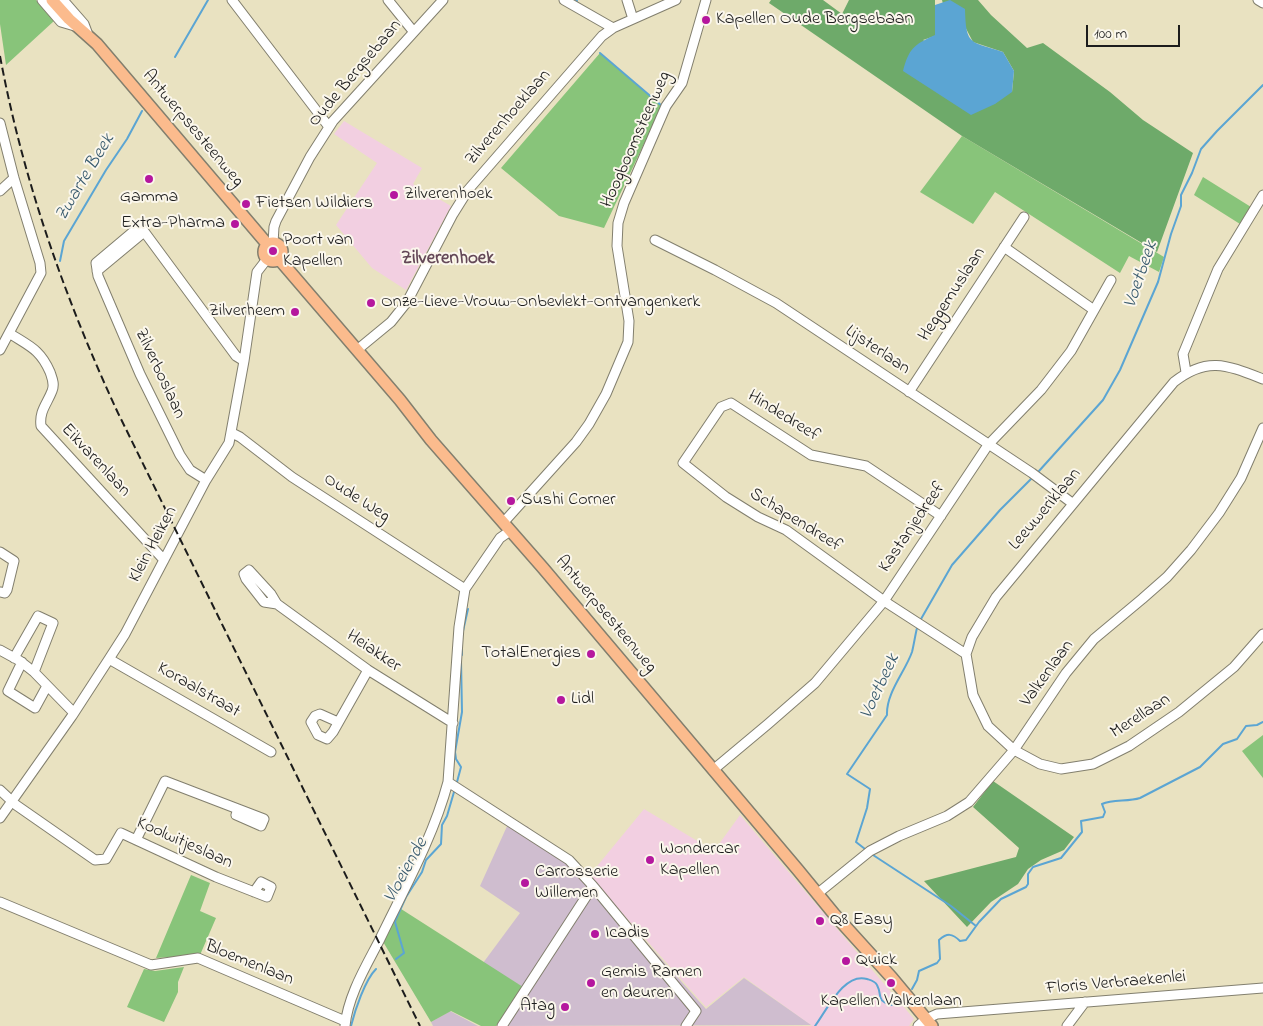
<!DOCTYPE html>
<style>
body{margin:0}
#map{position:relative;width:1263px;height:1026px;overflow:hidden;background:#e9e2c1;font-family:"Indie Flower",sans-serif}
canvas{display:block}
.scale{position:absolute;left:1086px;top:25px;width:94px;height:22px;box-sizing:border-box;border:2px solid #1c1c1c;border-top:0;padding-left:6px;font-size:15px;line-height:18px;white-space:nowrap;color:#1c1c1c;-webkit-text-stroke:4px #fbf7ec;paint-order:stroke}
</style>
<div id="map">
<canvas width="1263" height="1026"></canvas>
<div class="scale">100 m</div>
</div>
<script>
const ctx = document.querySelector('canvas').getContext('2d');
ctx.lineJoin = 'round';
function fillPath(path, color) { ctx.fillStyle = color; ctx.fill(path, 'evenodd'); }
function trace(path, color, width, dash) { ctx.strokeStyle = color; ctx.lineWidth = width; ctx.lineCap = dash ? 'butt' : 'round'; ctx.setLineDash(dash || []); ctx.stroke(path); }
function drawText(font, color, halo, rows, align = 'center') {
  ctx.font = font + ' "Indie Flower",sans-serif'; ctx.lineWidth = 4; ctx.setLineDash([]); ctx.textBaseline = 'middle'; ctx.strokeStyle = halo; ctx.fillStyle = color; for (const [text, x, y, turn = 0] of rows) {
    ctx.save(); ctx.translate(x, y); ctx.rotate((+turn || 0) * Math.PI / 180); ctx.textAlign = isNaN(turn) ? turn : align; if (halo) ctx.strokeText(text, 0, 0); ctx.fillText(text, 0, 0); ctx.restore();
  }
}
fillPath(new Path2D(`
 M344 121 422 168 413 184 451 206 406 290 372 268 336 225 377 163 334 134Z
 M644 809 714 851 740 815 914 1019 909 1026H812L744 977 706 1007 589 876Z`), '#f2cfe1');
fillPath(new Path2D(`
 M508 824 527 826 588 877 706 1009 744 978 811 1025 498 1026 522 987 483 963 520 913 480 886Z
 M450 1011 478 1026H433L431 1022Z`), '#cfbdcf');
fillPath(new Path2D(`
 M0 0H36L54 21 6 65 0 24Z
 M600 53 662 106 604 228 559 216 501 168Z
 M962 136 1164 257 1159 272 1129 256 1120 273 995 192 973 224 920 192Z
 M1203 177 1251 207 1240 224 1194 195Z
 M1263 735V778L1242 751Z
 M191 875 210 883 200 911 216 918 200 955 156 958Z
 M398 907 523 987 496 1026H481L451 1011 431 1022 382 940Z
 M184 967 178 982V992L164 1022 127 1007 144 969 155 971Z`), '#88c47a');
fillPath(new Path2D(`
 M771 0H823L842 14 849 0H935V36L923 40 1012 92 1014 71 1003 52 973 42 960 17 943 4 942 0H978L991 15 1027 48 1043 43 1110 92 1143 120 1193 153 1157 252 962 136 769 3Z
 M993 781 1074 837 1064 850 1041 860 1028 869 1018 884 991 902 967 927 924 881 1016 857 1019 848 973 807Z`), '#6eaa6a');
fillPath(new Path2D(`
 M950 0 965 9C966 46 970 41 1003 52L1014 71 1012 92 995 104 971 115 903 71C909 49 913 45 935 35V5Z`), '#5ba5d3');
trace(new Path2D(`
 M576 0 577 1
 M600 53 662 106
 M175 57 208 0
 M60 261 64 241 106 170 127 139 142 111
 M1039 471 1103 400 1120 370 1158 282 1171 234 1181 206V195L1192 173 1201 149 1217 131 1263 85
 M921 619 952 565 1000 510 1031 479
 M463 631 468 609
 M462 646V655
 M457 782 461 767 456 759 455 752 462 712 461 660
 M865 849 856 842 867 808 870 789 847 774 887 715C886 693 905 672 912 652 914 644 915 636 917 628
 M873 855 951 906 976 926
 M396 959 404 953 395 922 396 919 406 897 422 872 426 860 441 844 442 825 447 816 454 792
 M912 989 917 980 919 971 937 963 940 959 939 940C947 933 952 933 960 941L966 940 979 922 1001 899 1026 887 1028 884V874L1033 867 1061 858 1082 832 1081 821 1103 817 1105 812 1102 804C1113 799 1128 802 1140 798L1200 767 1223 744 1237 739 1246 726 1257 725 1263 722
 M351 1026C355 1010 365 980 376 969
 M815 1026C827 1010 844 972 867 979 870 980 875 981 877 985 883 996 875 1000 891 1005L898 1002`), '#5ba5d3', 2);
const minor = new Path2D(`
 M42 0 61 22 78 27
 M63 0 84 24 87 32
 M232 0 329 127
 M388 0 413 31
 M564 0 613 28
 M627 0 633 19
 M1258 0 1263 3
 M0 123 14 178 40 263 41 273 0 350
 M0 191 14 178
 M655 240 715 270 776 303 1032 473 1072 503
 M273 243 274 227 276 221 310 157 333 121 443 0
 M1004 247 1094 310
 M97 271 144 232
 M9 333C29 346 40 349 50 372 52 378 55 384 52 391 47 404 39 411 41 426L164 560
 M357 350 391 322 407 302 453 214 468 190 602 36 613 28 676 0
 M1186 372 1183 354 1218 269 1263 195
 M1263 379C1227 365 1207 356 1174 382L996 597 972 637 966 654 973 695 988 726 1014 750 1040 764 1061 769 1093 764 1129 746 1179 712 1234 667 1263 634
 M909 392 1024 217
 M232 433 240 437 292 477 465 589
 M206 480 190 470 180 455 140 374 98 276 96 263 140 226 236 356 244 361
 M941 516 866 466 811 455 731 403 721 407 683 463 726 497 758 517 786 530 884 601 966 654
 M503 523 576 442 589 424 606 394 628 342 629 321 617 246 618 223 624 203 666 106 682 83 706 0
 M0 552 14 561 7 590 5 593 0 592
 M277 604 264 602 246 579 244 574 249 570 271 594 277 604 368 670 453 723
 M0 650 20 661 34 672 74 713
 M14 658 38 616 53 623 34 672
 M109 659 271 752
 M22 662 8 691 35 708 47 686
 M338 722 320 714 315 716 311 722 318 735 327 739 333 732 368 670
 M713 770 768 724 815 683 884 601 988 445 1041 390 1071 351 1111 280
 M448 782 569 860 593 886 696 1011 686 1026
 M0 790 16 805 95 860 106 859 121 833 216 877 267 897 271 887 261 882 254 892
 M0 818 72 716 109 659 125 634 206 480 229 443 244 361 257 272 267 259
 M136 840 165 781 264 819 261 826 236 815 238 809
 M817 894 870 851 899 836 947 816 969 802 1014 750 1066 673 1094 639 1142 599 1167 577 1191 550 1219 513 1241 478 1263 428
 M0 902 151 965 198 958 345 1021
 M345 1026C348 996 365 968 379 941 404 889 433 838 448 782L459 627 465 589 500 538 510 531
 M502 1026 593 886
 M918 1026 926 1019 937 1014 1263 988
 M1067 1026 1085 1002`);
const major = new Path2D(`
 M52 0 69 19 97 44 268 245
 M264 252a9 9 0 1 1 18 0a9 9 0 1 1-18 0Z
 M279 259 400 400 431 440 543 568 798 870 834 914 892 978 932 1026`);
trace(minor, '#827f6e', 11);
trace(major, '#827f6e', 14);
trace(minor, '#fff', 9);
trace(major, '#fbbb8d', 11);
trace(new Path2D(`
 M0 56C23 180 65 299 118 413L420 1026`), '#1c1c1c', 2, [8, 4]);
for (const [x, y, r, color] of [
 [706,20,5,"#b5179e"],
 [149,179,5,"#b5179e"],
 [394,195,5,"#b5179e"],
 [246,204,5,"#b5179e"],
 [235,224,5,"#b5179e"],
 [273,251,5,"#b5179e"],
 [371,303,5,"#b5179e"],
 [295,312,5,"#b5179e"],
 [511,501,5,"#b5179e"],
 [591,654,5,"#b5179e"],
 [561,700,5,"#b5179e"],
 [650,860,5,"#b5179e"],
 [525,883,5,"#b5179e"],
 [820,921,5,"#b5179e"],
 [595,934,5,"#b5179e"],
 [846,961,5,"#b5179e"],
 [591,983,5,"#b5179e"],
 [891,983,5,"#b5179e"],
 [565,1007,5,"#b5179e"]
]) { const dot = new Path2D(); dot.arc(x, y, r, 0, 2 * Math.PI); ctx.fillStyle = color; ctx.fill(dot); trace(dot, '#fbf7ec', 2); }
drawText('18px', '#1c1c1c', '#fbf7ec', [
 ["Kapellen Oude Bergsebaan",716,20],
 ["Zilverenhoek",404,195],
 ["Gamma",149,198,"center"],
 ["Fietsen Wildiers",256,204],
 ["Extra-Pharma",225,224,"right"],
 ["Poort van",283,241],
 ["Kapellen",283,262],
 ["Onze-Lieve-Vrouw-Onbevlekt-Ontvangenkerk",381,303],
 ["Zilverheem",285,312,"right"],
 ["Sushi Corner",521,501],
 ["TotalEnergies",581,654,"right"],
 ["Lidl",571,700],
 ["Wondercar",660,850],
 ["Kapellen",660,871],
 ["Carrosserie",535,873],
 ["Willemen",535,894],
 ["Q8 Easy",830,921],
 ["Icadis",605,934],
 ["Quick",856,961],
 ["Gemis Ramen",601,973],
 ["en deuren",601,994],
 ["Kapellen Valkenlaan",891,1002,"center"],
 ["Atag",555,1007,"right"]
], 'left');
drawText('18px', '#1c1c1c', '#fbf7ec', [
 ["Oude Bergsebaan",356,74,-50],
 ["Zilverenhoeklaan",509,118,-49],
 ["Antwerpsesteenweg",192,129,50],
 ["Hoogboomsteenweg",637,140,-66],
 ["Heggemuslaan",953,295,-57],
 ["Lijsterlaan",877,351,34],
 ["Zilverboslaan",159,374,65],
 ["Hindedreef",783,417,32],
 ["Eikvarenlaan",95,461,47],
 ["Oude Weg",356,499,33],
 ["Leeuweriklaan",1046,510,-50],
 ["Schapendreef",795,521,32],
 ["Kastanjedreef",913,528,-56],
 ["Klein Heiken",154,545,-62],
 ["Antwerpsesteenweg",605,615,50],
 ["Heiakker",373,652,34],
 ["Valkenlaan",1048,674,-54],
 ["Koraalstraat",198,691,30],
 ["Merellaan",1141,717,-33],
 ["Koolwitjeslaan",184,844,24],
 ["Bloemenlaan",249,964,22],
 ["Floris Verbraekenlei",1116,984,-5]
]);
drawText('italic 19px', '#385a6e', '#fbf7ec', [
 ["Zwarte Beek",86,178,-59],
 ["Voetbeek",1142,275,-71],
 ["Voetbeek",881,687,-65],
 ["Vloeiende",407,871,-61]
]);
drawText('bold 19px', '#644857', '#fbf7ec', [
 ["Zilverenhoek",448,260]
]);
</script>
